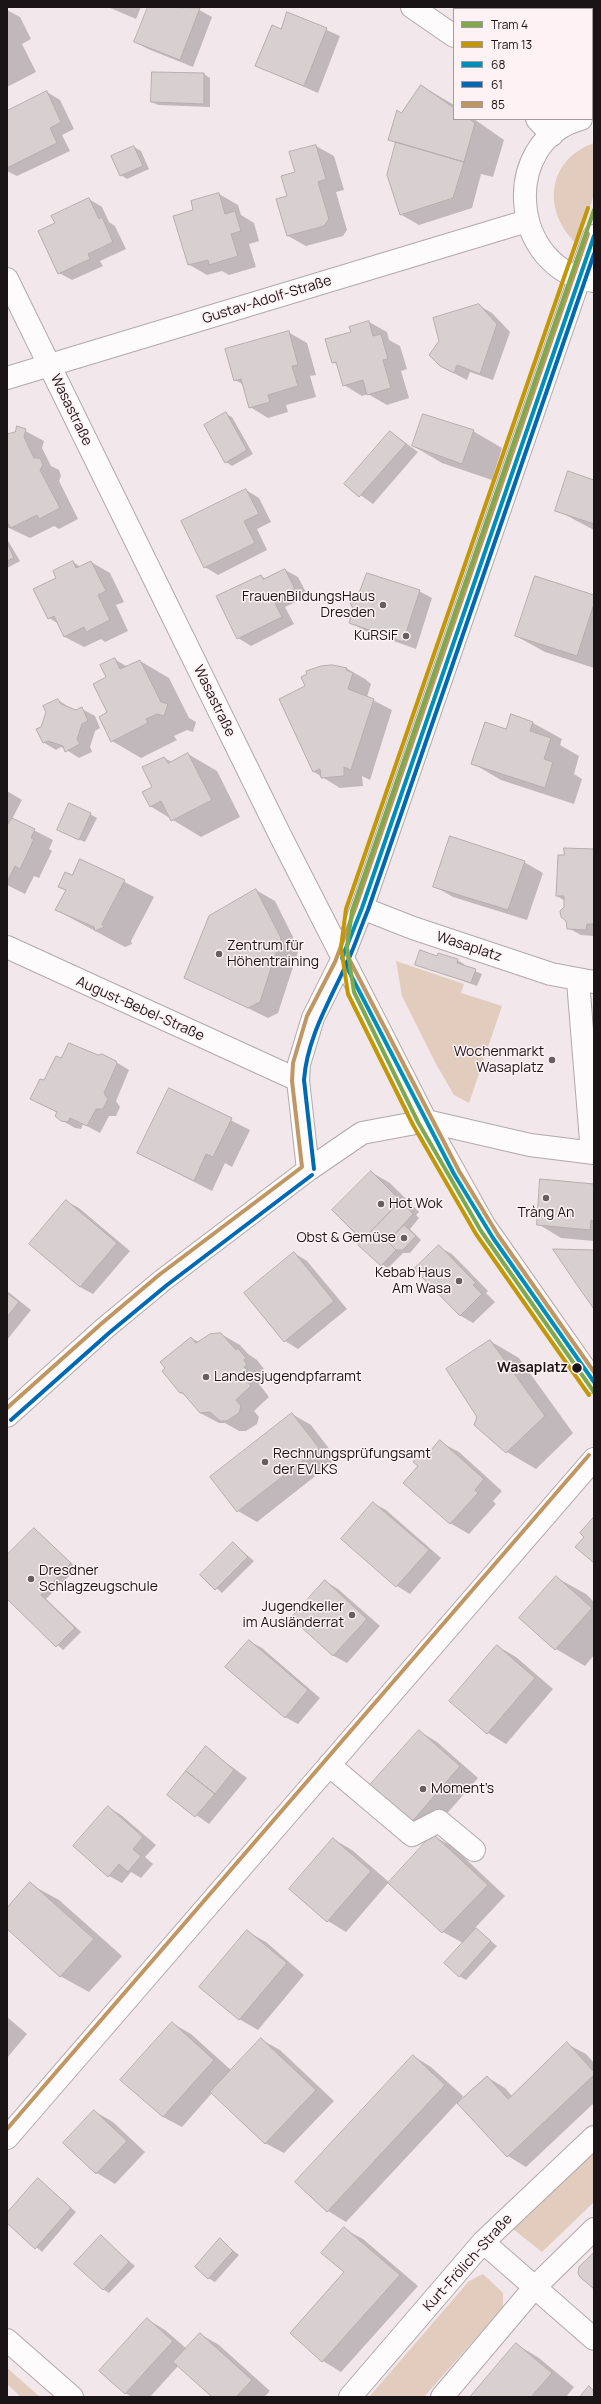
<!DOCTYPE html>
<meta charset="utf-8">
<style>
body{margin:0}
#map{position:relative;width:601px;height:2404px;overflow:hidden;background:#f2e7ea;font-family:Manrope,sans-serif}
canvas{display:block}
.frame{position:absolute;inset:0;border:8px solid #1b1416;pointer-events:none}
.legend{position:absolute;left:453px;top:8px;width:140px;height:112px;box-sizing:border-box;background:#fff2f5;border:1px solid #a4999c;margin:0;padding:5px 7px;list-style:none;font-size:12px;color:#1b1416}
.legend li{display:flex;align-items:center;gap:8px;height:20px}
.legend b{width:20px;border:1px solid #a4999c}
</style>
<div id="map">
<canvas width="601" height="2404"></canvas>
<div class="frame"></div>
<ul class="legend">
<li><b style="height:5px;background:#80a84c"></b>Tram 4</li>
<li><b style="height:5px;background:#c49706"></b>Tram 13</li>
<li><b style="height:5px;background:#008fba"></b>68</li>
<li><b style="height:5px;background:#0069b4"></b>61</li>
<li><b style="height:5px;background:#c09662"></b>85</li>
</ul>
</div>
<script>
const ctx = document.querySelector('canvas').getContext('2d');
ctx.lineJoin = 'round';
function fillPath(path, color) { ctx.fillStyle = color; ctx.fill(path, 'evenodd'); }
function trace(path, color, width, dash) { ctx.strokeStyle = color; ctx.lineWidth = width; ctx.lineCap = dash ? 'butt' : 'round'; ctx.setLineDash(dash || []); ctx.stroke(path); }
function drawText(font, color, halo, rows, align = 'center') {
  ctx.font = font + ' Manrope,sans-serif'; ctx.lineWidth = 3; ctx.setLineDash([]); ctx.textBaseline = 'middle'; ctx.strokeStyle = halo; ctx.fillStyle = color; for (const [text, x, y, turn = 0] of rows) {
    ctx.save(); ctx.translate(x, y); ctx.rotate((+turn || 0) * Math.PI / 180); ctx.textAlign = isNaN(turn) ? turn : align; if (halo) ctx.strokeText(text, 0, 0); ctx.fillText(text, 0, 0); ctx.restore();
  }
}
fillPath(new Path2D(`
 M594 143V195L577 244C542 212 546 160 594 143Z
 M396 961 464 984 461 993 502 1006 469 1103 454 1095 436 1064 402 996Z
 M594 2153V2202L542 2252 513 2229Z
 M483 2274 503 2293V2307L424 2397H369L469 2281Z
 M7 2368 40 2397H21L7 2384Z`), '#e2ccbe');
fillPath(new Path2D(`
 M108 7H141L136 19Z
 M149 7H194L212 17 193 67 148 49 135 42Z
 M524 7H594V29L592 31V9H522Z
 M7 10 20 17 31 39 22 44 36 72 7 87Z
 M288 13 340 36 318 93 257 66 281 30Z
 M204 74 210 78V107L158 105 152 102Z
 M422 86 454 105V119H474L504 140 493 177 481 174 472 208 419 225 400 214 397 144 389 139 402 114Z
 M47 92 60 100 74 129 62 135 70 151 17 176 7 171V112Z
 M316 146 334 156 344 190 336 192 347 230 343 236 306 246 288 236 296 173Z
 M134 147 141 151 149 169 127 179 121 175Z
 M219 194 238 205 241 215 254 223 259 241 249 244 256 267 229 275 222 271 207 275 188 264 195 210 192 202Z
 M89 199 102 207 109 222 115 226 126 249 100 261 103 266 72 280 59 273 56 224Z
 M478 305 492 313 510 332 493 380 470 372 467 380 440 366Z
 M369 322 387 332 389 340 400 346 407 369 401 371 409 398 387 405 368 394 362 396 344 385 338 365 333 362Z
 M288 332 307 343 316 375 310 376 316 397 286 405 288 412 268 418 250 407 244 385 235 380Z
 M226 414 232 417 253 454 232 466 226 462Z
 M18 427 44 441 42 448 51 466 59 470 61 476 59 481 78 519 59 529 54 526 30 538 7 527V433H16Z
 M473 431 502 448 492 480 442 463 413 446Z
 M391 432 418 452 373 504 345 484Z
 M594 481V530L556 510Z
 M246 490 259 498 271 522 257 529 267 550 218 575 205 567Z
 M7 539 20 561 7 568Z
 M73 562 81 567 91 562 110 573 124 602 116 605 128 631 105 642 101 639 84 647 65 637 59 624 49 618Z
 M285 570 298 577 308 596 285 607 294 624 251 646 238 638 261 576 266 579Z
 M419 591 432 598 416 649 363 630 350 622Z
 M594 596V668L545 652 516 636Z
 M114 659 128 667 140 661 169 678 189 718 196 722 193 732 187 730 174 736 177 740 141 758 112 741 108 713Z
 M333 666 346 668 365 679 371 684 367 697 392 710 370 780 362 776 363 786 340 788 314 772 307 671Z
 M58 700 72 709 77 711 82 709 95 716 100 728 95 731 90 747 92 752 79 758 65 749 61 747 56 750 43 742 42 728Z
 M512 715 533 723 562 739 560 745 579 756 574 774 582 779 574 804 501 780 472 763 507 730Z
 M188 754 217 771 240 817 201 837 150 806 154 788 164 758 172 762Z
 M7 791 22 800 12 819 53 840 49 849 52 851 39 878 34 876 25 894 7 885Z
 M90 814 97 818 85 842 64 833Z
 M594 850V936L581 935 568 928 565 901 557 896Z
 M81 860 154 897 131 941 132 944 125 947 56 910 67 891 59 887 73 876Z
 M524 862 543 873 527 920 453 897 434 886Z
 M256 890 275 901 299 949 278 1013 268 1018 185 977Z
 M437 957 457 960 464 964 463 966 482 974 477 986 417 964Z
 M62 1060 116 1062 129 1070 116 1101 120 1107 116 1116H109L100 1133 83 1124 81 1129 75 1128 61 1120 57 1112 31 1099Z
 M170 1089 250 1130 232 1167 225 1163 212 1191 138 1153Z
 M371 1172 390 1183 419 1212 416 1215 419 1218 410 1229 421 1240 410 1253H403L388 1268 382 1265 364 1240 333 1210Z
 M594 1185V1241L561 1238 538 1224Z
 M66 1201 79 1208 130 1251 93 1294 80 1287 30 1244Z
 M439 1247 452 1254 488 1291 486 1293 495 1302 473 1323 461 1316 416 1269Z
 M294 1253 307 1261 347 1309 298 1349 285 1341Z
 M7 1291 31 1310 7 1340Z
 M221 1334 240 1345 248 1354 257 1360 264 1369 262 1371 265 1376 262 1378 265 1381 260 1385 269 1397 254 1411 259 1417 257 1424 246 1431H239L225 1423H219L200 1413 188 1397 181 1393 164 1371 191 1338 199 1342Z
 M490 1341 519 1358 573 1433 536 1469 507 1452 475 1425Z
 M292 1414 311 1425 337 1459 257 1522 238 1511Z
 M440 1442 459 1452 502 1491 493 1501 496 1504 469 1534 450 1523 428 1455Z
 M373 1503 386 1510 441 1558 410 1594 397 1586 342 1539Z
 M34 1529 77 1568 46 1599 81 1632 63 1650 7 1598V1557Z
 M233 1543 254 1561 222 1593 202 1575Z
 M557 1578 586 1594 594 1602V1655L585 1666 556 1649Z
 M325 1581 338 1589 380 1626 347 1663 334 1656 292 1618Z
 M249 1641 262 1648 320 1698 298 1724 285 1717Z
 M497 1646 516 1657 553 1689 506 1744 488 1733Z
 M419 1731 437 1742 478 1778 430 1833 412 1822Z
 M206 1748 247 1778 209 1824 168 1795Z
 M108 1807 121 1815 156 1845 145 1857 153 1864 141 1878 131 1872 122 1883 109 1876Z
 M433 1836 452 1846 505 1896 475 1928 497 1946 466 1980 459 1976 463 1943 443 1932 389 1882 346 1932 328 1921 290 1889 333 1839 352 1850 390 1883Z
 M30 1884 59 1900 122 1956 89 1992 60 1976 7 1928V1910Z
 M248 1932 266 1942 304 1975 258 2030 239 2019Z
 M7 2017 27 2034 7 2058Z
 M172 2023 191 2034 232 2071 262 2040 280 2050 334 2101 284 2153 265 2143 212 2093 182 2127 163 2117 122 2080Z
 M567 2044 586 2054 594 2063V2103L526 2167 508 2156 458 2102 346 2222 328 2211 296 2182 413 2056 431 2067 463 2096 459 2102 487 2077 505 2088 512 2096Z
 M94 2111 113 2122 145 2152 115 2184 97 2173 64 2143Z
 M38 2179 76 2212 42 2252 7 2221V2215Z
 M344 2229 363 2239 418 2286 341 2372 323 2361 345 2272Z
 M101 2237 135 2266 109 2293 103 2289Z
 M220 2240 239 2255 215 2282 208 2278Z
 M147 2319 165 2330 187 2349 200 2334 219 2345 270 2391 264 2397H213L179 2365 150 2397H132L125 2393Z
 M516 2344 539 2358 574 2387 566 2397H472Z`), '#0003');
const building = new Path2D(`
 M148 7 200 8 180 60 134 42Z
 M522 7H586L588 9H521Z
 M287 12 327 28 304 86 255 66 272 25 281 29Z
 M152 72 204 73V104L151 102Z
 M421 85 454 108V119H470L475 123 464 162 388 140 397 110 401 113Z
 M47 91 61 122 50 128 57 143 7 168V111Z
 M396 142 464 162 453 198 400 215 387 175Z
 M316 145 326 179 318 182 329 219 324 226 287 236 276 199 287 196 281 176 295 172 289 152Z
 M134 146 143 166 120 176 111 156Z
 M219 193 225 214 235 211 241 231 231 234 238 256 209 265 208 260 188 265 173 216 193 210 191 201Z
 M89 198 99 219 102 217 113 242 88 254 90 259 58 274 38 231 55 223 51 216Z
 M479 304 497 324 480 374 457 365 454 373 440 366 429 355 439 341 433 318Z
 M369 321 373 336 381 334 388 359 383 360 391 388 367 395 363 380 343 386 336 362 332 363 325 339 351 332 349 327Z
 M289 331 298 365 292 366 298 386 268 395 270 402 249 408 241 379 234 381 225 349Z
 M226 412 247 450 225 463 204 425Z
 M423 414 474 430 462 464 412 446Z
 M17 426 26 429 24 437 34 458H40L43 465 40 470 60 508 39 519 37 515 11 528 7 522V434L15 432Z
 M390 431 406 444 359 497 344 484Z
 M568 471 594 480V524L555 511Z
 M246 489 259 514 244 521 255 543 204 568 181 521Z
 M7 543 14 558 7 561Z
 M73 561 76 568 91 561 106 591 98 595 110 620 86 632 84 627 64 637 54 616 48 619 33 589 56 578 53 571Z
 M285 569 295 589 273 599 282 617 237 639 216 596 261 575 263 579Z
 M367 573 420 590 403 642 349 623 353 609 349 600 358 595Z
 M535 576 594 595V604L577 656 515 636Z
 M115 658 120 669 140 660 161 702 168 704 164 716 157 714 146 719 148 723 111 742 99 717 107 712 93 684 106 677 100 665Z
 M333 665 347 668 346 670 353 673 348 689 374 699 351 770 344 767V776L321 778 320 769 313 772 279 699 305 686 301 677 307 674 306 671 321 666Z
 M58 699 61 704 76 710 82 707 88 721 82 724 77 739 80 744 65 752 63 746 48 741 43 743 36 729 41 727 46 712 43 706Z
 M511 714 533 722 530 731 551 738 544 759 553 762 545 788 471 764 485 722 506 729Z
 M188 753 212 800 171 821 161 801 150 807 142 792 152 787 142 767 164 757 168 763Z
 M69 803 91 813 79 840 57 830Z
 M12 818 35 829 31 838 34 839 20 869 15 866 7 882V826Z
 M450 836 525 861 508 910 433 887Z
 M564 848 594 849V924H587L586 930 567 929 566 921 561 917 560 911 564 907V896H556L558 855H564Z
 M80 859 125 880 102 924 104 927 95 931 94 927 55 910 66 890 58 887 65 872 72 875Z
 M256 889 281 938 260 1002 248 1008 184 978 209 916Z
 M420 950 437 956 438 953 458 959 457 963 476 969 471 983 415 965Z
 M69 1043 98 1055 102 1054 116 1061 117 1064 104 1093 108 1099 103 1109H96L87 1126 70 1118 68 1122 61 1121 55 1116 57 1112 30 1099 40 1079 44 1080 56 1056 61 1058Z
 M169 1088 232 1118 213 1157 206 1154 194 1181 137 1153Z
 M371 1171 401 1201 362 1240 332 1210Z
 M540 1179 594 1184V1221L591 1220 590 1230 537 1225Z
 M66 1200 117 1243 80 1287 29 1244Z
 M401 1201 413 1214 388 1242 396 1250 381 1266 358 1245Z
 M404 1225 416 1236 403 1250H396L388 1242Z
 M439 1245 476 1283 473 1285 482 1294 460 1316 414 1269Z
 M553 1249 594 1250V1309L577 1285Z
 M294 1252 334 1301 284 1342 244 1293Z
 M7 1293 19 1302 7 1317Z
 M221 1333 236 1350 238 1348 246 1358 244 1360 247 1365 244 1367 247 1370 242 1374 251 1386 236 1400 241 1406 239 1413 227 1421H220L210 1412 200 1413 182 1392 180 1393 162 1371 165 1368 160 1362 191 1337 196 1343 210 1334Z
 M490 1340 545 1416 506 1453 474 1425 477 1417 446 1369Z
 M292 1413 319 1448 237 1512 210 1477Z
 M440 1440 484 1479 475 1490 478 1493 450 1524 403 1483 418 1466 413 1462 423 1451 427 1454Z
 M373 1502 429 1550 396 1587 341 1539Z
 M594 1517V1563L575 1547 584 1537 580 1533Z
 M34 1528 71 1563 41 1595 75 1628 56 1647 7 1599V1555Z
 M233 1542 248 1557 215 1590 200 1575Z
 M556 1576 592 1608 555 1650 519 1618Z
 M325 1580 367 1619 333 1656 291 1618Z
 M249 1640 308 1690 285 1718 225 1667Z
 M497 1645 535 1678 487 1734 449 1701Z
 M419 1730 460 1766 411 1823 369 1786Z
 M206 1746 234 1770 215 1794 186 1771Z
 M186 1771 215 1794 195 1817 167 1795Z
 M108 1806 143 1837 133 1849 141 1856 128 1872 119 1864 108 1877 73 1846Z
 M433 1834 488 1885 442 1933 388 1883Z
 M333 1838 371 1871 327 1922 289 1889Z
 M30 1882 94 1939 60 1977 7 1929V1908Z
 M476 1928 491 1941 459 1977 444 1963Z
 M247 1930 287 1963 239 2020 199 1987Z
 M172 2022 214 2060 163 2117 120 2080Z
 M261 2038 316 2090 265 2144 210 2092Z
 M567 2042 594 2072V2075L507 2157 457 2103 487 2076 508 2099Z
 M413 2055 445 2085 327 2212 295 2182Z
 M94 2110 127 2141 96 2174 63 2143Z
 M38 2178 71 2208 35 2249 7 2223V2213Z
 M344 2227 400 2275 322 2362 290 2333 344 2272 321 2253Z
 M101 2235 129 2262 103 2290 74 2264Z
 M220 2238 233 2251 208 2279 195 2267Z
 M594 2253V2289L580 2277 578 2273 579 2267Z
 M147 2318 173 2341 125 2394 99 2371Z
 M200 2333 252 2380 236 2397H212L173 2362Z
 M516 2343 552 2373 531 2397H470Z
 M589 2386 594 2391V2397H580Z`);
fillPath(building, '#d8d0d0');
trace(building, '#b6adae', 1);
const minor = new Path2D(`
 M412 7 454 36
 M537 119 552 135
 M581 119C499 141 510 270 594 281
 M7 279 281 837 426 1121 484 1225 594 1382
 M7 378 527 221
 M362 908 413 928 551 974 594 982
 M7 947 298 1080
 M578 981 592 1153
 M308 1170 298 1080 299 1064 313 1018 340 964 362 908 594 236
 M7 1416 105 1328 163 1280 308 1170 362 1133 426 1121 530 1145 594 1153
 M329 1765 412 1835 439 1821 474 1850
 M7 2138 594 1459
 M483 2242 594 2339
 M350 2397 483 2242 594 2137
 M442 2397 534 2288 594 2229`);
const major = new Path2D(`
 M7 2340 72 2397`);
trace(minor, '#b2a9ab', 24);
trace(major, '#b2a9ab', 24);
trace(minor, '#fdfbfc', 22);
trace(major, '#fdfbfc', 22);
trace(new Path2D(`
 M342 958 362 908 594 236
 M342 958 454 1174 493 1238 594 1382`), '#008fba', 4);
trace(new Path2D(`
 M314 1169 304 1080C307 1039 328 1004 345 967 354 949 360 929 368 910L594 254
 M11 1420 109 1333 167 1285 312 1175`), '#0069b4', 4);
trace(new Path2D(`
 M347 955 459 1171 498 1235 594 1372
 M7 1408 101 1324 159 1275 302 1167 292 1081 293 1063 307 1016 335 962 356 906 588 234
 M7 2129 589 1455`), '#c09662', 4);
trace(new Path2D(`
 M594 210 352 911 347 947 354 992 418 1122 481 1231 594 1392`), '#80a84c', 4);
trace(new Path2D(`
 M588 208 346 909 341 947 348 994 413 1125 476 1234 589 1395`), '#c49706', 4);
for (const [x, y, r, color] of [
 [383,605,4,"#665e60"],
 [406,636,4,"#665e60"],
 [219,954,4,"#665e60"],
 [552,1060,4,"#665e60"],
 [546,1198,4,"#665e60"],
 [381,1204,4,"#665e60"],
 [404,1238,4,"#665e60"],
 [459,1281,4,"#665e60"],
 [577,1368,5.5,"#1b1416"],
 [206,1377,4,"#665e60"],
 [265,1462,4,"#665e60"],
 [31,1579,4,"#665e60"],
 [352,1615,4,"#665e60"],
 [423,1789,4,"#665e60"]
]) { const dot = new Path2D(); dot.arc(x, y, r, 0, 2 * Math.PI); ctx.fillStyle = color; ctx.fill(dot); trace(dot, '#fff2f5', 1.5); }
drawText('14px', '#1b1416', '#fff2f5', [
 ["Gustav-Adolf-Straße",267,300,-17],
 ["Wasastraße",71,410,64],
 ["Wasastraße",214,701,64],
 ["Wasaplatz",469,947,18],
 ["August-Bebel-Straße",140,1009,24],
 ["Kurt-Frölich-Straße",468,2263,-48]
]);
drawText('14px', '#1b1416', '#fff2f5', [
 ["FrauenBildungsHaus",375,597],
 ["Dresden",375,613],
 ["KuRSiF",398,636],
 ["Zentrum für",227,946,"left"],
 ["Höhentraining",227,962,"left"],
 ["Wochenmarkt",544,1052],
 ["Wasaplatz",544,1068],
 ["Hot Wok",389,1204,"left"],
 ["Tràng An",546,1213,"center"],
 ["Obst & Gemüse",396,1238],
 ["Kebab Haus",451,1273],
 ["Am Wasa",451,1289],
 ["Landesjugendpfarramt",214,1377,"left"],
 ["Rechnungsprüfungsamt",273,1454,"left"],
 ["der EVLKS",273,1470,"left"],
 ["Dresdner",39,1571,"left"],
 ["Schlagzeugschule",39,1587,"left"],
 ["Jugendkeller",344,1607],
 ["im Ausländerrat",344,1623],
 ["Moment’s",431,1789,"left"]
], 'right');
drawText('bold 14px', '#1b1416', '#fff2f5', [
 ["Wasaplatz",568,1368]
], 'right');
</script>
